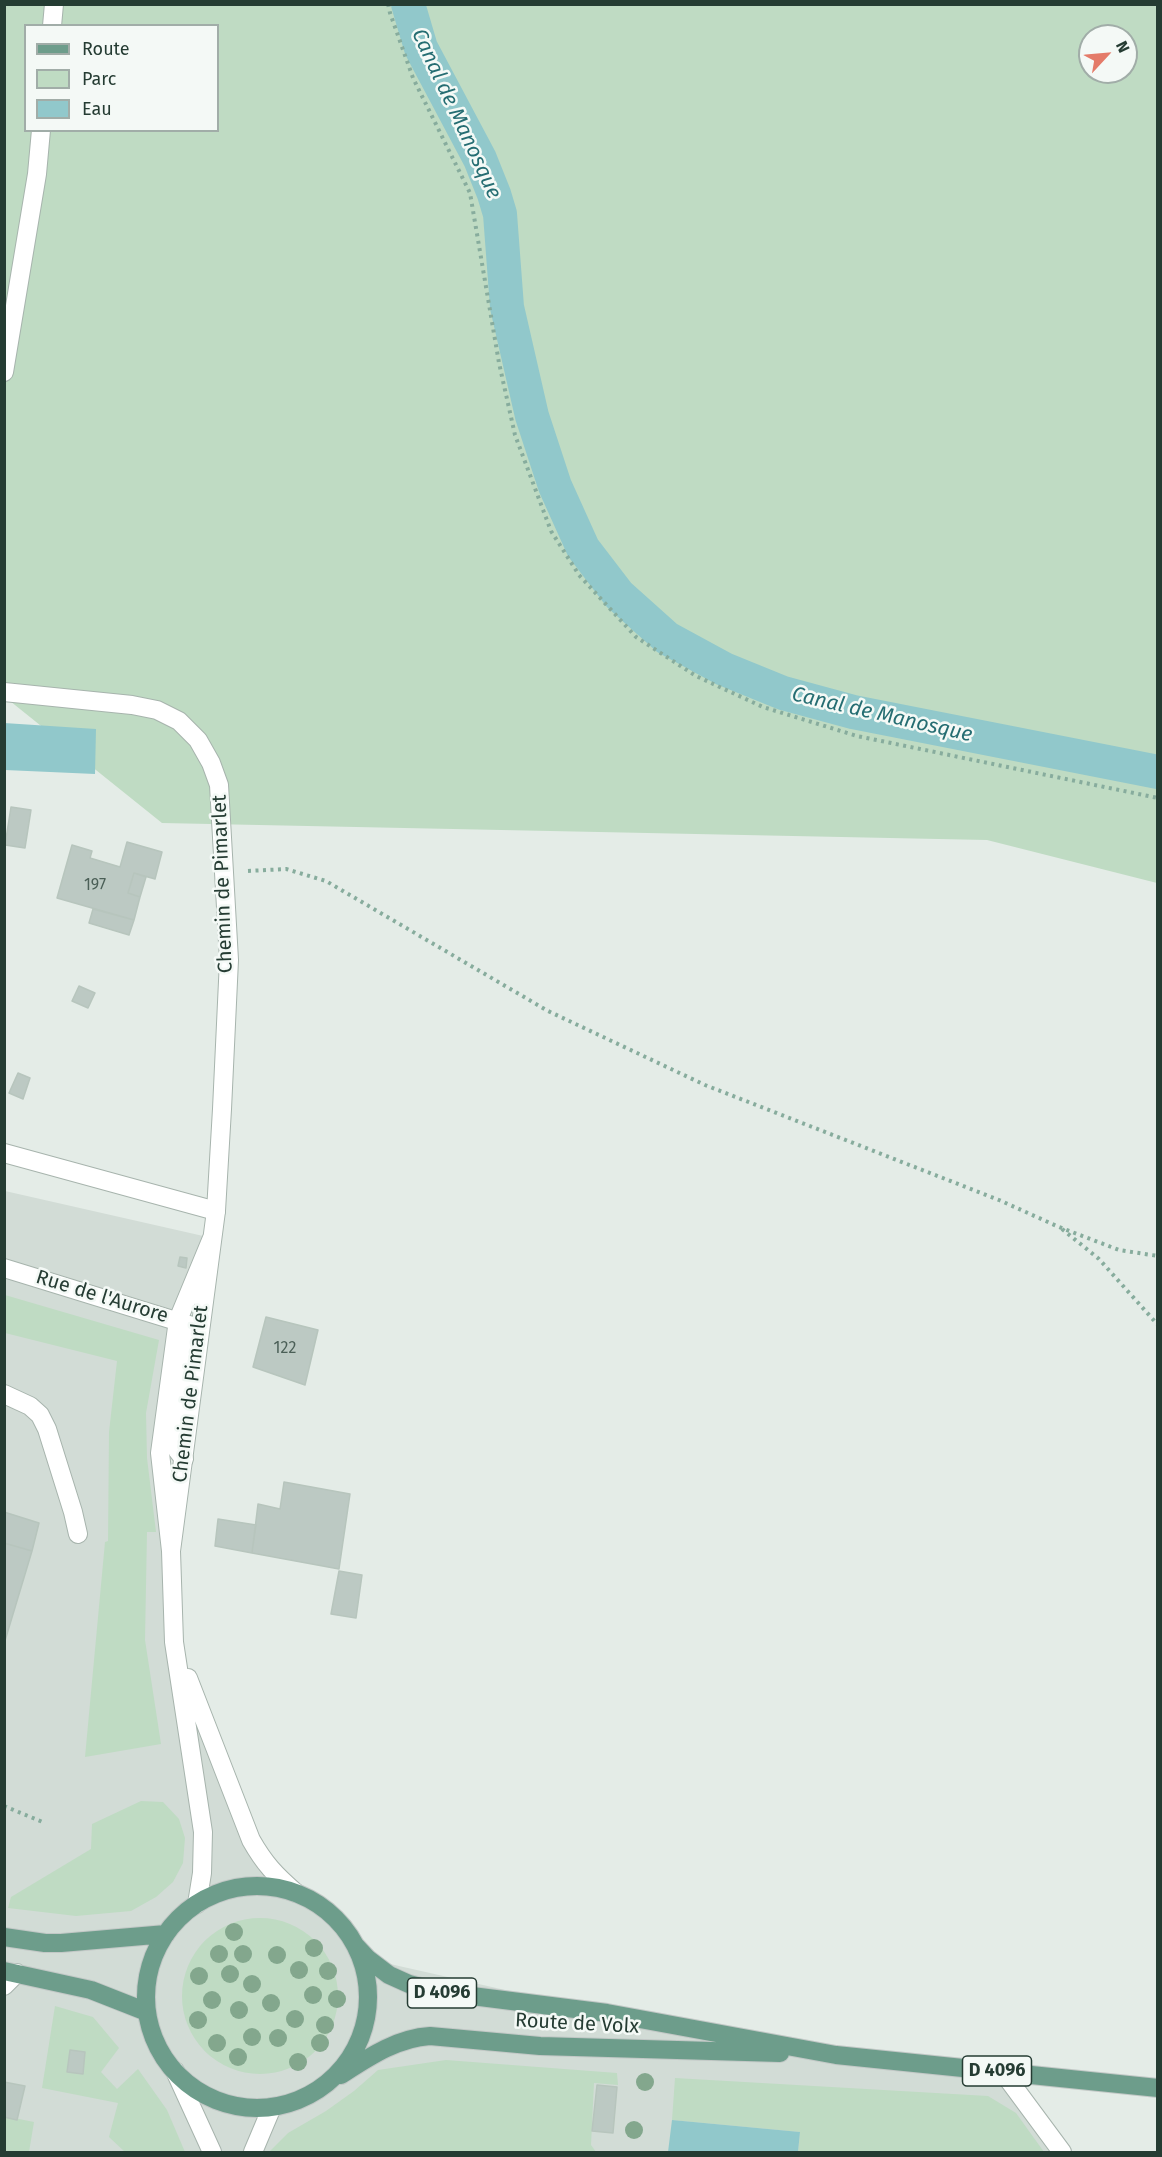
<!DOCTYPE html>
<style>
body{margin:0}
#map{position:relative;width:1162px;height:2157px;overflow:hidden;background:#e4ece7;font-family:"Fira Sans",sans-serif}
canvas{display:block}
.frame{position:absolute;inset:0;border:6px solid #253c33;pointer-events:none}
.legend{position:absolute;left:24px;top:24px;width:195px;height:108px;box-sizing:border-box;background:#f4f9f6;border:2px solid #a1ada8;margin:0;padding:8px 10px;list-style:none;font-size:18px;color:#253c33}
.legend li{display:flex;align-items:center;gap:12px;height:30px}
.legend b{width:30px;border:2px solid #a1ada8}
.north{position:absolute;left:1078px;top:24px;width:60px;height:60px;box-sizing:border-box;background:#f4f9f6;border:2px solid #a1ada8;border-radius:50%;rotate:64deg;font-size:16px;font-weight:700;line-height:24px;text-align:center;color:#253c33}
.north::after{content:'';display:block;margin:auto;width:21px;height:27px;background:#e47b69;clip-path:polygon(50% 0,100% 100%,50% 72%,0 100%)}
</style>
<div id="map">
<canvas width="1162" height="2157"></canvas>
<div class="frame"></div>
<ul class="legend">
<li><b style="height:8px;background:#6d9d8b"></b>Route</li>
<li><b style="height:16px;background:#bfdbc3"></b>Parc</li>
<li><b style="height:16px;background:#91c8cb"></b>Eau</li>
</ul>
<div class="north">N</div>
</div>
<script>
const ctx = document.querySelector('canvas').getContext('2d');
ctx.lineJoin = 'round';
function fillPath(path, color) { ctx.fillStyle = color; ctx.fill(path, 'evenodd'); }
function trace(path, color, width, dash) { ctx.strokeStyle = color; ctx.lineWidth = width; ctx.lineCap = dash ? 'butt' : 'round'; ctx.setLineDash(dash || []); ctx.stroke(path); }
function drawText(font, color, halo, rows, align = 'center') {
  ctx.font = font + ' "Fira Sans",sans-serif'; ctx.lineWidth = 5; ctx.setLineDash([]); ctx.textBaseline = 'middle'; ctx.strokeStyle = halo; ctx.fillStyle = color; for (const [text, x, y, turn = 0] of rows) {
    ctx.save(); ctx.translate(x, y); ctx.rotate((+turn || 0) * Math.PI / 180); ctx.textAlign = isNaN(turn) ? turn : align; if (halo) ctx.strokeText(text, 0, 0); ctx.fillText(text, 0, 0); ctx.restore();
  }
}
fillPath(new Path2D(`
 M5 1191 212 1238 178 1320 160 1453 174 1642 243 1824 296 1893 355 1945 368 1959 607 2013 1002 2071 1062 2152H5Z`), '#d2dcd6');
fillPath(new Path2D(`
 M4 5H1157V883L987 840 162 823 5 697ZM26 26H218V130H26ZM1090 36H1126V72H1090Z
 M5 1295 159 1340 146 1413 147 1458 156 1532H147L145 1640 161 1744 85 1757 105 1542 108 1541 109 1432 117 1361 5 1333Z
 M141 1801 163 1802 179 1819 185 1838 183 1863 173 1882 156 1897 131 1911 76 1916 8 1908 11 1897 91 1849 92 1824Z
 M182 1996a78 78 0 1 1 156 0a78 78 0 1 1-156 0Z
 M55 2006 93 2017 119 2048 101 2072 117 2089 138 2069 167 2110 185 2152H125L109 2137 118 2103 42 2088Z
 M446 2060 617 2073 618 2085 594 2083 591 2145 596 2152H269L288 2133 326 2111 354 2091 378 2070Z
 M675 2078 988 2096 1016 2113 1044 2152H798L800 2132 672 2120Z
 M4 2116 34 2122 29 2152H5Z`), '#bfdbc3');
fillPath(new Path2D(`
 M4 723 96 729 95 774 5 770Z
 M672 2120 800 2132 798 2152H668Z`), '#91c8cb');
trace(new Path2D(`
 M408 4 421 48 480 159 494 194 500 214 507 307 532 416 555 486 583 548 619 595 667 638 724 669 783 693 853 712 1158 772`), '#91c8cb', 34);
const building = new Path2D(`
 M11 807 31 810 25 848 5 845Z
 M127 842 162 852 155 879 134 873 128 893 140 897 134 920 57 898 72 845 92 851 90 858 120 867Z
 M134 873 146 877 140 897 128 893Z
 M93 909 134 920 129 935 89 923Z
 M79 986 95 993 88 1008 72 1001Z
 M18 1073 30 1078 23 1099 9 1093Z
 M180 1257 187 1258 186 1268 178 1266Z
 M266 1317 318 1330 305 1385 253 1367Z
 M284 1482 350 1494 339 1569 252 1553 258 1504 280 1509Z
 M4 1512 39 1523 32 1551 4 1543Z
 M218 1519 256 1525 252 1553 215 1546Z
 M4 1543 32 1551 4 1644Z
 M339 1571 362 1575 356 1618 331 1614Z
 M70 2050 85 2052 83 2074 67 2072Z
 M4 2082 25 2086 17 2120 4 2117Z
 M597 2085 617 2087 613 2133 592 2131Z`);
fillPath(building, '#bcc9c3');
trace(building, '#b7c5bd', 1.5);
const service = new Path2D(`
 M4 1153 216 1211
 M4 1394 30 1406 40 1415 47 1429 73 1512 78 1534
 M4 1986 17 1973`);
const minor = new Path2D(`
 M4 1268 199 1328
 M178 1320 185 1334 187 1342 176 1440 177 1450 184 1459
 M175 2071 212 2152
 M1002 2071 1062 2152
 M253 2152 272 2107`);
const tertiary = new Path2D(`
 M52 26 54 4
 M4 372 37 174 41 130
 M4 692 132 705 157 710 179 721 198 740 211 763 219 785 229 960 222 1109 216 1211 171 1551 160 1453 178 1320 212 1238
 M171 1551 174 1642 203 1832 202 1873 197 1904
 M188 1678 251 1840C264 1863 275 1875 296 1893`);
const primary = new Path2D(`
 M146 1997a111 111 0 1 1 222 0a111 111 0 1 1-222 0Z
 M4 1937 45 1943H61L166 1934
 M355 1945 368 1959 389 1975 409 1984 440 1992 607 2013 836 2055 1158 2088
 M4 1971 91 1990 147 2012
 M341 2075C369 2057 397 2038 430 2036L540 2046 780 2053`);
trace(service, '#a7b4ad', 20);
trace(minor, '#a7b4ad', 20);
trace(tertiary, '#a7b4ad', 20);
trace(primary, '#c2c8c6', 20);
trace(new Path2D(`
 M388 4 390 13 413 78 470 193 499 363 515 435 551 531 579 575 636 637 696 676 763 707 857 736 1158 798
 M248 871 286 869 326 881 548 1011 705 1085 999 1200 1059 1227 1119 1250 1158 1256
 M1062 1229 1099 1259 1158 1325
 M4 1806 45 1823`), '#87ac9d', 4, [3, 4.5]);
trace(service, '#fff', 18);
trace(minor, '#fff', 18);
trace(tertiary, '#fff', 18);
trace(primary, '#6d9d8b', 18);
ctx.fillStyle = '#83a78d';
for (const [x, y] of [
 [234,1932],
 [314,1948],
 [219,1954],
 [243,1954],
 [277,1955],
 [299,1970],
 [328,1971],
 [230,1974],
 [199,1976],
 [252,1984],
 [313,1995],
 [337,1999],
 [212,2000],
 [271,2003],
 [239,2010],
 [295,2019],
 [198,2020],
 [325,2025],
 [252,2037],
 [278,2038],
 [217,2043],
 [320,2043],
 [238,2057],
 [298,2062],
 [645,2082],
 [634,2130]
]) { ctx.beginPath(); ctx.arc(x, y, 9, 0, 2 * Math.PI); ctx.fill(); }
drawText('16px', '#4b5f57', null, [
 ["197",95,886],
 ["122",285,1349]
]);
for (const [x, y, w] of [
 [442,1993,69],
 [997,2071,69]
]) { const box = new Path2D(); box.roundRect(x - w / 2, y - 15, w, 30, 4.5); ctx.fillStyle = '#f4f9f6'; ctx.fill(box); trace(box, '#253c33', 1.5); }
drawText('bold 18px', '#253c33', null, [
 ["D 4096",442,1993],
 ["D 4096",997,2071]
]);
drawText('20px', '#253c33', '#f4f9f6', [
 ["Chemin de Pimarlet",223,884,-92],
 ["Rue de l'Aurore",102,1297,17],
 ["Chemin de Pimarlet",191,1394,-83],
 ["Route de Volx",577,2024,3]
]);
drawText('italic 21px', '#256d72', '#f4f9f6', [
 ["Canal de Manosque",456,114,65],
 ["Canal de Manosque",882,715,13]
]);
</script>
